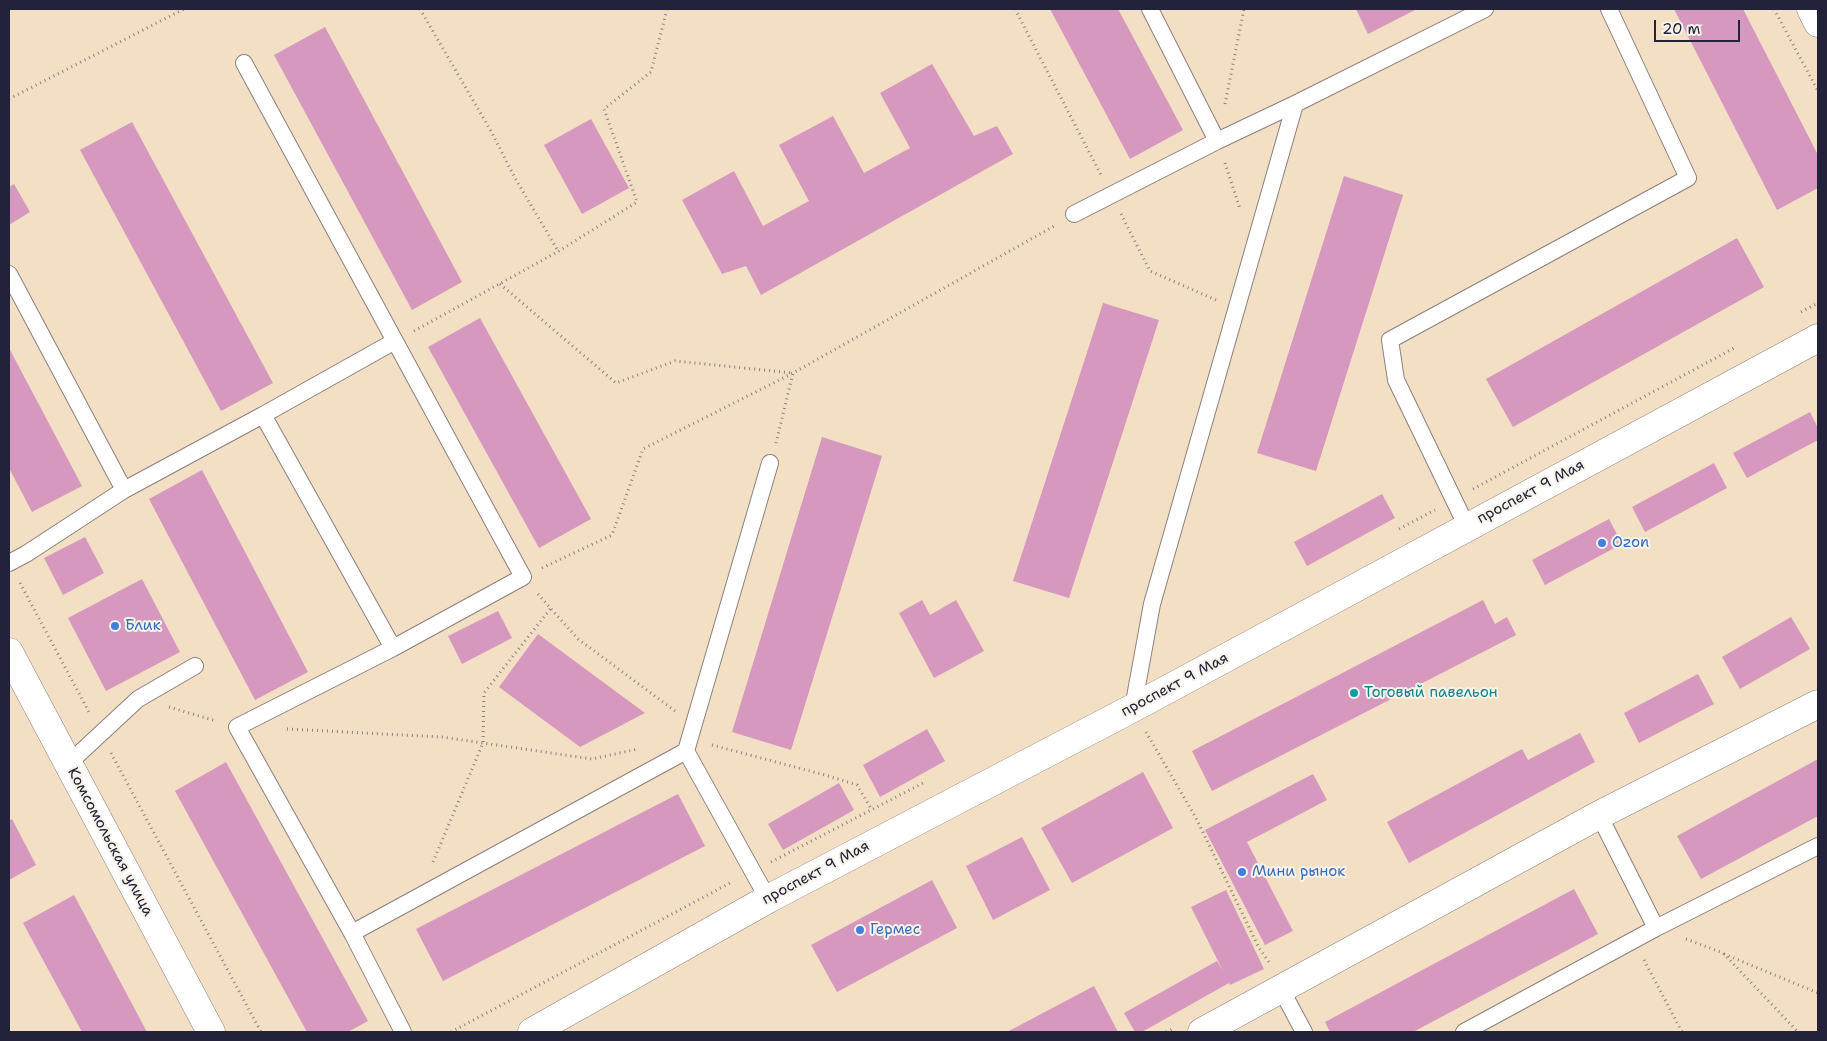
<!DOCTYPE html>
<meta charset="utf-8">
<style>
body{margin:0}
#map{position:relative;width:1827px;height:1041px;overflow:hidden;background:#f3dfc3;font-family:"Shantell Sans",sans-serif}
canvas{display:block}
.frame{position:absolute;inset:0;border:10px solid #22223b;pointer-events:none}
.scale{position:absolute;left:1654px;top:20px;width:86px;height:22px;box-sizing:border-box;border:2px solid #22223b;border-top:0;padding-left:6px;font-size:15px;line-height:18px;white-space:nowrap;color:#22223b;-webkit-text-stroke:4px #f7f3e8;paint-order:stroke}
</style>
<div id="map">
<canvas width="1827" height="1041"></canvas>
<div class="frame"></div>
<div class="scale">20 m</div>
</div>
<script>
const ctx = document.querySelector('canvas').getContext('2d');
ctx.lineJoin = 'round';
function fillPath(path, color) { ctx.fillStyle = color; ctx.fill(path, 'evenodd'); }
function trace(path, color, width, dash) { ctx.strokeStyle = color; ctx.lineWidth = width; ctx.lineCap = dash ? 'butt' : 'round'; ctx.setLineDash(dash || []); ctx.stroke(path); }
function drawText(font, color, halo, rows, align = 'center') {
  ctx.font = font + ' "Shantell Sans",sans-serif'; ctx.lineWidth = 4; ctx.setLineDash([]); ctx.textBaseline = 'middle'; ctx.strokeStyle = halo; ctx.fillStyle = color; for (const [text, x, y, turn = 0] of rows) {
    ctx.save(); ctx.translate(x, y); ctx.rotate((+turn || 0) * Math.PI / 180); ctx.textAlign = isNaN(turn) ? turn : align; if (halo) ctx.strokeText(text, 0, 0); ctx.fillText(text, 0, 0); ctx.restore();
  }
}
fillPath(new Path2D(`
 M1050 9H1118L1183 130 1130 159Z
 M1356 9H1417L1368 34Z
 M1674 9H1743L1818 155V188L1777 210Z
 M325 27 462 282 412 310 274 55Z
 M932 64 974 136 997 126 1013 154 761 295 746 266 722 274 682 200 734 171 763 226 809 201 779 145 833 116 864 173 910 148 880 93Z
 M591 119 629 188 582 214 544 145Z
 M132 122 273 383 221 411 80 150Z
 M1344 176 1403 195 1316 471 1257 453Z
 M14 184 30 212 9 225V187Z
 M1737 238 1764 287 1513 427 1486 379Z
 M1103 303 1159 320 1069 598 1013 581Z
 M480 318 591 519 539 548 428 347Z
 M9 348 82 486 32 512 9 468Z
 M1810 412 1818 428V440L1747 478 1733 453Z
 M822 437 882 456 791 750 732 732Z
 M1714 463 1727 488 1645 532 1632 507Z
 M202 470 308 672 255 700 149 499Z
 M1382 494 1395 518 1307 566 1294 542Z
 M1609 519 1622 544 1545 585 1532 560Z
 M85 537 104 573 63 595 44 558Z
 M142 579 180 652 106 691 68 618Z
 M922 600 930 615 956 600 984 651 934 678 899 613Z
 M1483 600 1495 624 1507 617 1516 635 1212 791 1192 751Z
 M498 611 512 638 462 664 448 636Z
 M1791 617 1810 649 1740 689 1722 657Z
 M538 634 645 713 580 747 499 687Z
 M1698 674 1714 704 1639 743 1624 713Z
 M927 729 945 761 880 797 863 765Z
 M1580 733 1595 762 1409 863 1387 822 1522 749 1528 760Z
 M1818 759V816L1701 879 1677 836Z
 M226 762 368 1021 348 1032H307L175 791Z
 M1143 772 1173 828 1072 883 1041 828Z
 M1313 774 1327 800 1247 842 1293 931 1265 945 1205 830Z
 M839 783 854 810 783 850 768 824Z
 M678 794 705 846 443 981 416 929Z
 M12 819 36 865 9 880V821Z
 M1022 837 1050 890 993 920 966 866Z
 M932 880 957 928 837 992 811 945Z
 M1574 889 1598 934 1413 1032H1330L1325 1022Z
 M1226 890 1264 969 1230 985 1229 983 1142 1032H1135L1124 1013 1217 961 1223 971 1191 907Z
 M74 895 147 1032H82L23 923Z
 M1094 986 1118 1032H1007Z`), '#d698bf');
const lane = new Path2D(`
 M1150 9 1217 141 1295 104 1485 9
 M244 63 523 577 393 648 237 727 352 933
 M1074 214 1217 141
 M9 274 124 490
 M263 415 395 341
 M1467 527 1396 380 1390 340 1688 178 1609 9
 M9 563 26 554 124 490 263 415 393 648
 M1133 708 1152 604 1295 104
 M68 764 138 699 195 666
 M1599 815 1656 928
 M768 899 686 751 770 463
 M1281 989 1304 1032
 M403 1032 352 933 686 751
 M1464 1032 1656 928 1818 846`);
const street = new Path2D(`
 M9 652 211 1032`);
const secondary = new Path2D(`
 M1811 9 1818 23
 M532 1032 768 899 1133 708 1818 338
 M1202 1032 1599 815 1818 704`);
trace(lane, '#8a807f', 18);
trace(street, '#8a807f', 29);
trace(secondary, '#8a807f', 29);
trace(new Path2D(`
 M420 9 492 133 515 178 558 251
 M1015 9 1101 175
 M1774 9 1818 91
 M9 99 184 9
 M1225 104 1244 9
 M1225 163 1240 209
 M1121 214 1150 271 1216 300
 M500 284 616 383 675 361 793 373
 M1801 312 1818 303
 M414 331 559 251 637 202 604 109 651 72 667 9
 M776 443 793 373 1056 225
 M1473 489 1736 347
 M1399 529 1435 510
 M542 568 612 535 643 449 793 373
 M20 583 90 714
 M538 594 578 639 675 711
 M169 707 216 721
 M287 729 442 737 592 759 638 749
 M1146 732 1196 818 1259 948 1269 962
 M712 745 825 775 857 785 872 810
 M111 753 261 1032
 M433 862 483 743 484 693 551 608
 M771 862 925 782
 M1686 939 1723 953 1798 1032
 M1724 954 1818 993
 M1644 960 1682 1032
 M451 1032 732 882
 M1166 1032 1175 1028`), '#8a807f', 3, [1, 4]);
trace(lane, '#fff', 16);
trace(street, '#fff', 28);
trace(secondary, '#fff', 28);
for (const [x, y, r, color] of [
 [1602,543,5,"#3f7fe0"],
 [115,626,5,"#3f7fe0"],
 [1354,693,5,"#0f9aa8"],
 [1242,872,5,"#3f7fe0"],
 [860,930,5,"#3f7fe0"]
]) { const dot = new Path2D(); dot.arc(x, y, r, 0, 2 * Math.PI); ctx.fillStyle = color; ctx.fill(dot); trace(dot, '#f7f3e8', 2); }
drawText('15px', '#22223b', '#f7f3e8', [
 ["проспект 9 Мая",1531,492,-28],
 ["проспект 9 Мая",1175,685,-28],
 ["Комсомольская улица",110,842,62],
 ["проспект 9 Мая",816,873,-28]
]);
drawText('15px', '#366cbe', '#f7f3e8', [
 ["Ozon",1612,543],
 ["Блик",125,626],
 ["Мини рынок",1252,872],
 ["Гермес",870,930]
], 'left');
drawText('15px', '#0d838f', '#f7f3e8', [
 ["Тоговый павельон",1364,693]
], 'left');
</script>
